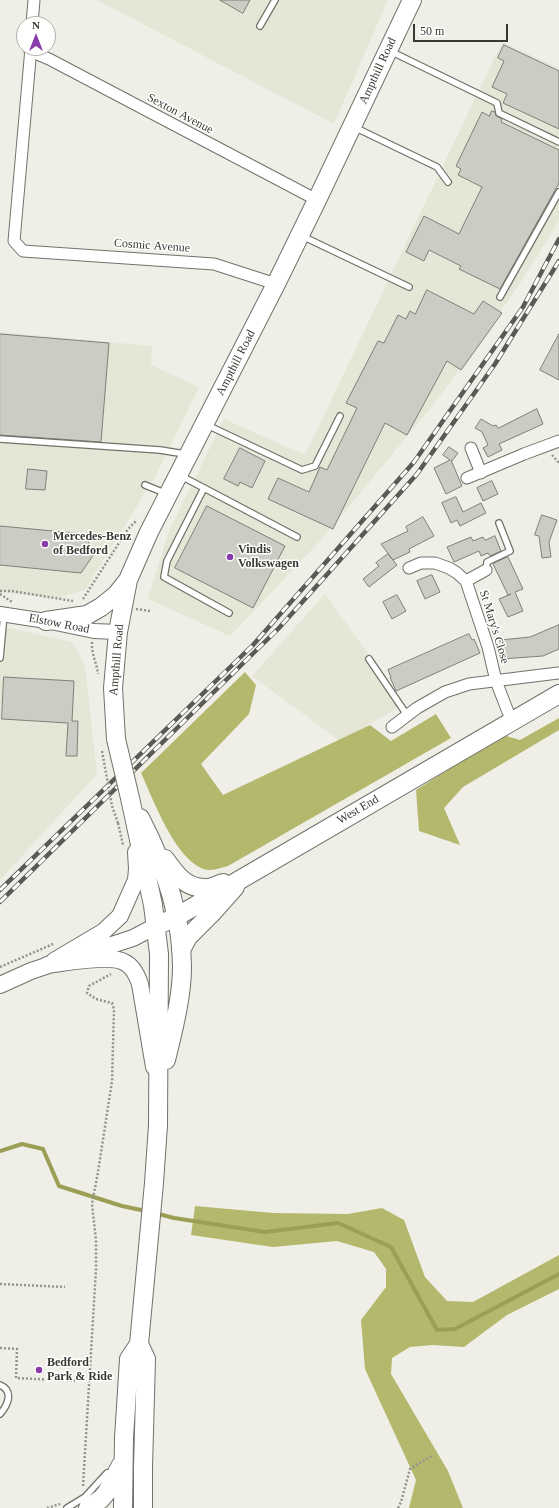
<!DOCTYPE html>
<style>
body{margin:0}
#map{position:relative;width:559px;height:1508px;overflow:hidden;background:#efefe7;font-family:Georgia,serif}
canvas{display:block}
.north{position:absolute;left:16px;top:16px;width:40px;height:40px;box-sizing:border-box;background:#fffffe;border:1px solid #afb0ae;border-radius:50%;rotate:0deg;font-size:11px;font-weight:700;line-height:16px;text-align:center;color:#383935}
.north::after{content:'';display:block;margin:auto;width:14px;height:18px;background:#893bab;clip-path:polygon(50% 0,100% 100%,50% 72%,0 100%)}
.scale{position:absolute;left:413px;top:24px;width:95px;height:18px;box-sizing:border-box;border:2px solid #383935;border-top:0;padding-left:5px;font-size:12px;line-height:14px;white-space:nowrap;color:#383935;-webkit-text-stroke:3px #fffffe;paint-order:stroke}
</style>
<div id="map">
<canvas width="559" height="1508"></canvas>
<div class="north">N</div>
<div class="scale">50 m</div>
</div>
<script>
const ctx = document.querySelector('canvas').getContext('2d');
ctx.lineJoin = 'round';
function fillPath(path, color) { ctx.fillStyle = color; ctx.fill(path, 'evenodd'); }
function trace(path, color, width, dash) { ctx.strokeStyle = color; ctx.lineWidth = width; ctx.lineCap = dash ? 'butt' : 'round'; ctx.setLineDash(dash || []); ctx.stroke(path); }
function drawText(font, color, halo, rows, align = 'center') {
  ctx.font = font + ' Georgia,serif'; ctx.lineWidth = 3; ctx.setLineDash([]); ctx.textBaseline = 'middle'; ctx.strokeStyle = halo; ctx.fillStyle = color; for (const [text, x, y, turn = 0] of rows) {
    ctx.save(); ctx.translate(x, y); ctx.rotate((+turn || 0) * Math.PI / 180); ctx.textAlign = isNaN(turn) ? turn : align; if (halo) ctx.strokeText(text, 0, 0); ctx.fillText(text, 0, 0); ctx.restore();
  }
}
fillPath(new Path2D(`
 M97 0H388L334 124Z
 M502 42 559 68V221L517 288 437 400 323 538 230 636 148 599 168 533 224 419 305 455Z
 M0 332 152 346 151 365 199 387 155 477 85 590 58 598 0 592Z
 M325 594 404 704 340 741 252 676Z
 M0 626 72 642 85 665 97 774 0 880Z`), '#e5e6d6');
fillPath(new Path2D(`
 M245 672 256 685 249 714 201 764 223 795 370 725 391 741 436 714 451 738 228 866C220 868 211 872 203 869 174 857 154 801 141 773Z
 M559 718V730L463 787 444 808 460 845 419 831 416 790 503 735 520 740Z
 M195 1206 273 1213 348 1214 382 1208 404 1220 425 1277 447 1301 473 1302 559 1255V1289L507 1315 464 1347 433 1345 410 1347 392 1358 391 1374 448 1471 463 1508H409L416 1480 365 1369 361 1320 386 1287V1269L374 1252 337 1241 273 1247 191 1235Z`), '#b4b86d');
trace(new Path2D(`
 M0 1151 22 1144 43 1149 59 1186 122 1206 146 1211
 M155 1213 174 1218 265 1232 338 1223 391 1247 437 1330 455 1329 559 1274`), '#9b9e54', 4);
const building = new Path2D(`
 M220 0H250L243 13Z
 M504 45 559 71V129L503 103 507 94 492 87 504 61 498 58Z
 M492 111 495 112 496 116 502 119 501 122 559 150V183L500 289 459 269 461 266 429 250 424 261 406 252 424 216 459 234 482 187 458 175 461 169 456 166 482 112 489 116Z
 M427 290 474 314 483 301 502 313 461 370 447 361 407 435 385 423 333 529 268 499 278 478 309 492 320 467 327 470 357 408 346 403 378 341 384 343 398 315 406 319 410 311 415 314Z
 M0 334 109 343 101 442 0 435Z
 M559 334V380L540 370Z
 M537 409 543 424 499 444 502 450 488 457 483 448 488 445 482 432 475 428 481 419 493 426 496 425 498 428Z
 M449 447 458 453 452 461 451 460 462 486 446 494 434 468 450 460 443 455Z
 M240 448 265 461 252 488 240 482 238 486 224 479Z
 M28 469 47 471 45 490 26 489Z
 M492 481 498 494 483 501 477 488Z
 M456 497 463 512 481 503 486 513 460 526 457 520 451 523 442 503Z
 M207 506 285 546 253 608 175 568Z
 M542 515 557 520 549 542 551 557 542 558 539 536 535 535Z
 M423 517 434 536 409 549 410 552 393 560 381 544 408 531 406 527Z
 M0 526 85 534 94 554 81 573 0 565Z
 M495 536 501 551 490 556 488 553 481 556 479 551 454 562 447 547 471 537 473 541 483 537 485 540Z
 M388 554 397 565 369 587 363 579 379 566 376 563Z
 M508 557 523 589 515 592 523 611 508 617 499 599 511 594 508 595 493 564Z
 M432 575 440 592 425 599 417 581Z
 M397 595 406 611 392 619 383 602Z
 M559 625V649L543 656 501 659 500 640 530 637Z
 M469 634 472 640 474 639 480 653 396 691 390 677H391L388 670Z
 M4 677 74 681 72 721H78L77 756H66L68 723 2 719Z`);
fillPath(building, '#cbccc3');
trace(building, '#7f8079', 1);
const service = new Path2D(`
 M260 26 275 0
 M390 51 497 103 499 113 559 142
 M354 127 437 167 448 182
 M302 236 409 287
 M500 297 559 192
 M207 425 302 470 315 466 340 416
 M0 439 160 450 185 454
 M181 476 204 488 167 561 164 577 229 613
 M145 485 167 494
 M204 488 297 537
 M486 570 487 562 510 551 499 523
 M0 658 4 614
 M369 659 407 715
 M0 1385C14 1391 8 1405 0 1414
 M67 1508 85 1497 107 1473`);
const minor = new Path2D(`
 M32 24 34 0
 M31 48 14 241 23 251 214 264 276 284
 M30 51 49 59 317 200
 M471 448 481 473
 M467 478 524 454 559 441
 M409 568 421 563H435L449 568 457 573 466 581 488 647 496 681 508 712 513 721
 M466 581 486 570
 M392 727 417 708 445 692 469 684 558 673`);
const tertiary = new Path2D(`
 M0 614 46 621 94 631 118 632`);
const secondary = new Path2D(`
 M84 954 133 938 156 926
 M54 961 103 932 120 916 136 880 137 869 136 852
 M47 965C65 963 109 954 124 962 133 966 137 975 140 984L154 1067
 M0 985 31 971 58 962`);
const primary = new Path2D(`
 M46 621 87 615 101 607 116 595 128 580
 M116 739 113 688 118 632 128 580 149 532 276 284 317 200 412 0
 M140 818C164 864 182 915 182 967 182 997 173 1031 166 1060
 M165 859C175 873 185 888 204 888 210 889 217 885 223 883
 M156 926 176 917 559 694
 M181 950 188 937 211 914 235 887
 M139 1344 146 1359 143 1467V1508
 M88 1508 101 1499 107 1492 121 1465
 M123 1508 124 1438 129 1359 139 1344 154 1183 158 1125 159 954 153 905 130 798`);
trace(service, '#71726a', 8);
trace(minor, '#71726a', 13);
trace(tertiary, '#71726a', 16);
trace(secondary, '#71726a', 18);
trace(primary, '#71726a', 20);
trace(new Path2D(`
 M552 455 559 463
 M0 591H12L73 601
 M0 594 12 602
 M83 599 128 529 136 521
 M136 609 150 611
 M92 642C91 653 97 664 98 674
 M118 823 123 845
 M0 967 53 944
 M0 1284 65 1287
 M0 1348 17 1349 16 1378 75 1381
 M83 1486 96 1269V1240L92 1204 98 1172 112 1081 114 1009 112 1003 96 999 87 993 89 986 111 974
 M47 1508 60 1504
 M398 1508 401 1502 410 1469 433 1455`), '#93938d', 2.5, [2, 2]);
trace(service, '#fff', 5.5);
trace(minor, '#fff', 11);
trace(tertiary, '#fff', 14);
trace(secondary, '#fff', 16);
trace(primary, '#fff', 18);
const rail = new Path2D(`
 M0 890 253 645 414 462 523 307 559 239
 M0 902 279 628 417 474 495 364 559 261`);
trace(rail, '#595a55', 4.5);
trace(rail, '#fffffe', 3, [9]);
const primaryBridge = new Path2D(`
 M116 739 130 798`);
trace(primaryBridge, '#71726a', 20, []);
trace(new Path2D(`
 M102 751 112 806 118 823`), '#93938d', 2.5, [2, 2]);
trace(primaryBridge, '#fff', 18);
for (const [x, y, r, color] of [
 [45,544,4,"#893bab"],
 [230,557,4,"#893bab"],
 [39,1370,4,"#893bab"]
]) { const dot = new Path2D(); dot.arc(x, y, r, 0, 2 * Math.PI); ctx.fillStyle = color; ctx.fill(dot); trace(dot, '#fffffe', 1.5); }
drawText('12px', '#383935', '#fffffe', [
 ["Ampthill Road",378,71,-65],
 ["Sexton Avenue",180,114,28],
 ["Cosmic Avenue",152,246,4],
 ["Ampthill Road",236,363,-63],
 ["Elstow Road",59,624,11],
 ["St Mary's Close",494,627,73],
 ["Ampthill Road",117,660,-85],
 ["West End",358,810,-30]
]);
drawText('bold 12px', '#383935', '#fffffe', [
 ["Mercedes-Benz",53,537],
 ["of Bedford",53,551],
 ["Vindis",238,550],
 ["Volkswagen",238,564],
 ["Bedford",47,1363],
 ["Park & Ride",47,1377]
], 'left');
</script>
